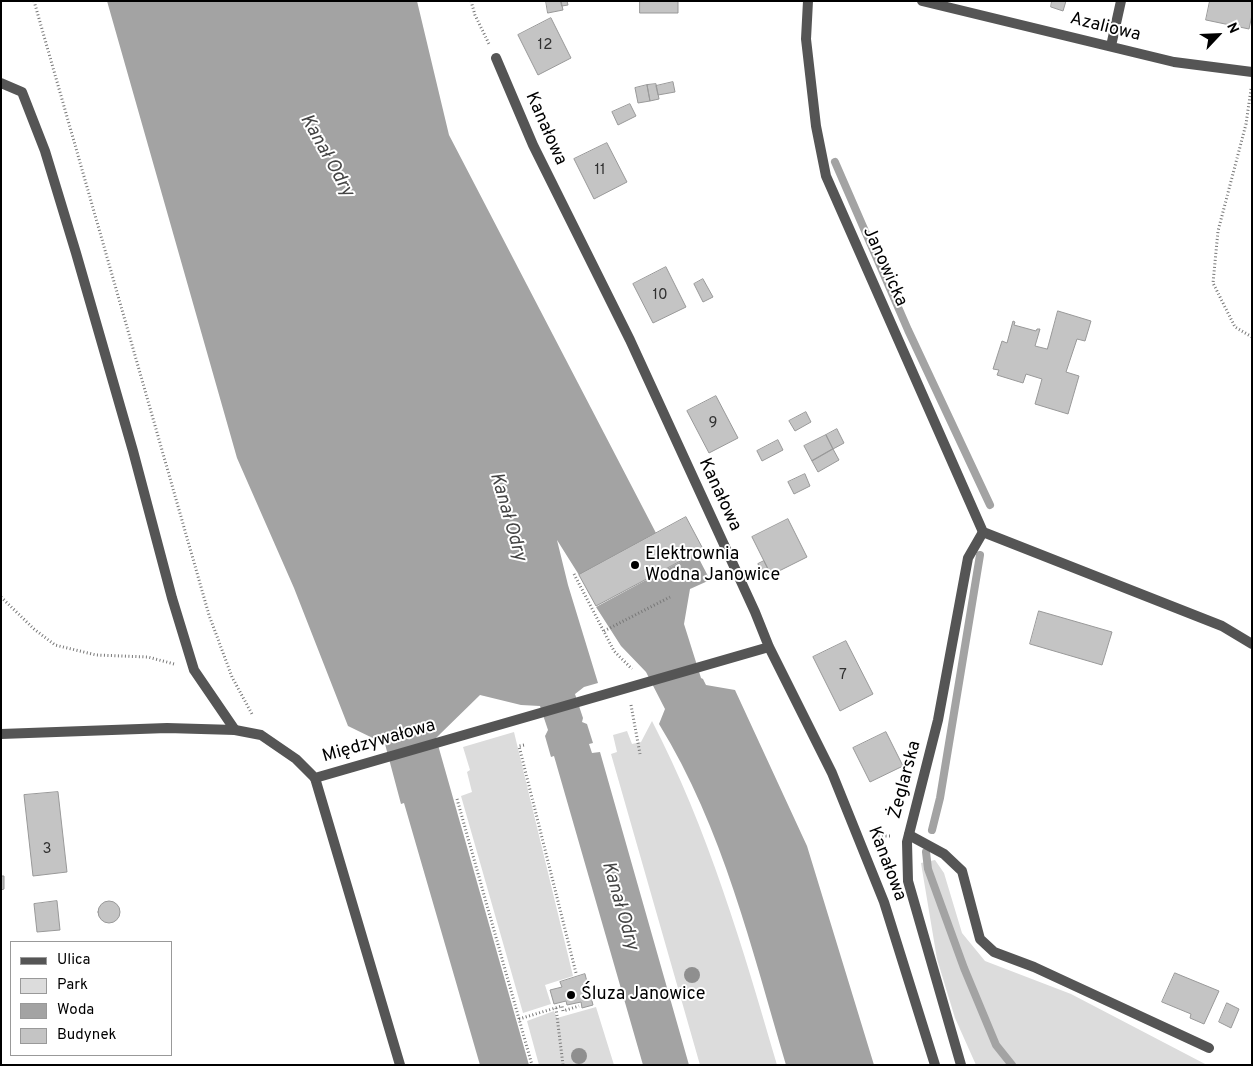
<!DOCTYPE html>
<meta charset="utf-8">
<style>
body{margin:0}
#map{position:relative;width:1253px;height:1066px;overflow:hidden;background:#fff;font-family:Overpass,sans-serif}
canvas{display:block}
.frame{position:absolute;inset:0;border:2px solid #000;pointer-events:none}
.legend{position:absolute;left:10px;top:941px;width:162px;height:115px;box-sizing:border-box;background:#fff;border:1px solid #999;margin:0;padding:6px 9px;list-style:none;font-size:15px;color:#000}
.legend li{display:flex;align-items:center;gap:10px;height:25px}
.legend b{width:25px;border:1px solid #999}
.north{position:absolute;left:1193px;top:10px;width:50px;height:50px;-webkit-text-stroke:4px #fff;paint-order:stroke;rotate:65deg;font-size:14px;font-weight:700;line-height:20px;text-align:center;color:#000}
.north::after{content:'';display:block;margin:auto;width:18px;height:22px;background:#000;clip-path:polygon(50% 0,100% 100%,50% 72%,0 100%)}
</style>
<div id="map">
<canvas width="1253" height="1066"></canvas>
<div class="frame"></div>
<ul class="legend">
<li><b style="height:6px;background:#555"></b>Ulica</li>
<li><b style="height:14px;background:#dcdcdc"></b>Park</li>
<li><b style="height:14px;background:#a3a3a3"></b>Woda</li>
<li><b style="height:14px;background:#c4c4c4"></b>Budynek</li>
</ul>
<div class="north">N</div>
</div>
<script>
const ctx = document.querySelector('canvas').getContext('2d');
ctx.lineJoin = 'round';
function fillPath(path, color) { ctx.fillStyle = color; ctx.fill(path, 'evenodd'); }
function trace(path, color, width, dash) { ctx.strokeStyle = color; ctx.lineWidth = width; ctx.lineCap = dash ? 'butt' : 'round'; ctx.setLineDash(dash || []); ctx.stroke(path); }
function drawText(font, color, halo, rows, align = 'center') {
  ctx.font = font + ' Overpass,sans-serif'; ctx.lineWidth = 4; ctx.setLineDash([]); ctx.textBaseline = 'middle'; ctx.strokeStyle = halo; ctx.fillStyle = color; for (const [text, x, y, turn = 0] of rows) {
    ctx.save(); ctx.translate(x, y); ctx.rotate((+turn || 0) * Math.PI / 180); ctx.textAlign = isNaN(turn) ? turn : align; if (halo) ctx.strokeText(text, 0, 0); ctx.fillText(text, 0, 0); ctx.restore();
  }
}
fillPath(new Path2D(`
 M652 721C708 829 743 948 777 1065H700L611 754 617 752 613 735 627 731 632 744 641 742Z
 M514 732 573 976 545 985 551 1004 523 1013 461 796 472 792 467 772 470 770 463 747Z
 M935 860 944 873 962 933 985 961 1071 994 1207 1065H976L955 1018 937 959 921 863Z
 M596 1007 614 1065H539L527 1021 554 1011 557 1018Z`), '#dcdcdc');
fillPath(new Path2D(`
 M107 1H417L449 135 656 533 579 575 557 540 568 585 598 683 584 687 575 694 583 718 582 722 587 724 593 743 589 744 592 753 600 752 689 1065H643L554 756 551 757 545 736 548 730 540 706 521 705 480 695 436 738 529 1065H480L404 803 401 804 385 744 348 726 294 588 237 458Z
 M696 553 710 580 690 589 684 624 701 678 703 679 706 685 735 690 807 846 874 1065H786C752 950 723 828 659 724L665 709 646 672 621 646 596 607Z`), '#a3a3a3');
trace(new Path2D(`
 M835 162 908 330 990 505
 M932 830 940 798 980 555
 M926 852 928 869 964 968 996 1045 1012 1065`), '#a3a3a3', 8);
const building = new Path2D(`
 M546 1H561L563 10 548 13Z
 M561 1H567L568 5 562 6Z
 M640 1H678V13H640Z
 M1052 1H1066L1063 11 1051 7Z
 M1210 1H1252V15L1249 29 1206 20Z
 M551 18 571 58 538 75 518 35Z
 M673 82 675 92 658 95 656 86Z
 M656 84 659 99 650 101 647 85Z
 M647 85 650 101 638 103 635 88Z
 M630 104 636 116 618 125 612 112Z
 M607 143 627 182 594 199 574 159Z
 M666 267 686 307 653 323 633 284Z
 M703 279 713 297 703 302 694 284Z
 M1058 311 1091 321 1085 341 1077 339 1066 372 1079 376 1068 414 1035 404 1042 379 1026 374 1023 383 997 375 999 370 993 369 1002 341 1007 343 1013 321 1015 322 1014 325 1036 331 1037 329H1040L1035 346 1047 349Z
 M716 396 738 438 709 453 687 411Z
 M806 412 811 422 795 431 789 421Z
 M837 429 844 443 833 449 826 435Z
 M826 435 833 449 812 461 804 446Z
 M778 440 783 450 762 461 757 451Z
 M833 449 839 460 818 472 812 461Z
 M805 474 810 486 794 494 788 482Z
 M686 517 703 549 596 606 579 575Z
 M788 519 807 557 771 575 752 537Z
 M764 561 771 575 765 578 758 564Z
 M1039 611 1112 632 1102 665 1030 644Z
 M846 641 873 694 840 711 813 657Z
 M886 732 903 766 870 782 853 748Z
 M58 792 67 872 33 876 24 795Z
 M1 876H4V889L1 890Z
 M98 912a11 11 0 1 1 22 0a11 11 0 1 1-22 0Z
 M57 901 60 930 37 932 34 904Z
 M1175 973 1219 991 1204 1024 1190 1018 1191 1014 1162 1002Z
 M585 974 593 1005 582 1008 581 1002 567 1005 566 1001 554 1004 550 990 562 987 560 982Z
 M1227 1003 1239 1009 1231 1028 1219 1022Z`);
fillPath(building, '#c4c4c4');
trace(building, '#999', 1);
trace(new Path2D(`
 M34 1 209 615 232 677 253 716
 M471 1 475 15 489 44
 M1251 89 1246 124 1218 231 1213 283 1235 327 1252 337
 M574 574 614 651 632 669
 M1 597 34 629 55 645 96 655 148 657 174 664
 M604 631 670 597
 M631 705 640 754
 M524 745 519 746 576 973
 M457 799 532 1065
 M875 836H891
 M556 1008 563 1065
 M519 1019 562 1006 563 1011 579 1006`), '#777', 3, [1, 2.5]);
trace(new Path2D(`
 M808 1 806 39 816 126 826 176 983 532 1222 626 1252 644
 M1 83 22 92 45 151 76 253 133 451 172 598 194 670 235 730
 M315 778 400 1065
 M909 835 944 854 962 871 980 939 994 952 1034 967 1209 1048`), '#555', 10);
trace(new Path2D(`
 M922 1 1174 62 1252 72
 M1111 46 1121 1
 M496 58 533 145 630 340 755 612 769 647 832 773 884 902 935 1065
 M1 734 167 728 235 730 261 735 296 759 315 778 769 647
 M961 1065 908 881 907 842 938 720 968 558 983 532`), '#555', 10);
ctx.fillStyle = '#8f8f8f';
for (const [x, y] of [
 [692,975],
 [579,1056]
]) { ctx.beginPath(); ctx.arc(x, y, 8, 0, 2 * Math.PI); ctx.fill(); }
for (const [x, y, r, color] of [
 [635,565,5,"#000"],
 [571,995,5,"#000"]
]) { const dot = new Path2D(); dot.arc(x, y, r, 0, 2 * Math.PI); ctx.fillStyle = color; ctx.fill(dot); trace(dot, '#fff', 2); }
drawText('15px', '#313131', null, [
 ["12",545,46],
 ["11",600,171],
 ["10",660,296],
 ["9",713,424],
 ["7",843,676],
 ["3",47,850]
]);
drawText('18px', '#000', '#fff', [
 ["Azaliowa",1105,28,14],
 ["Kanałowa",545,129,66],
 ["Janowicka",884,267,66],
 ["Kanałowa",719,495,65],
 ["Międzywałowa",379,742,-16],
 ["Żeglarska",906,780,-75],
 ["Kanałowa",886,864,69]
]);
drawText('18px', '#000', '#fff', [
 ["Elektrownia",645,555],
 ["Wodna Janowice",645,576],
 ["Śluza Janowice",581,995]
], 'left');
drawText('italic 19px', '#444', '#fff', [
 ["Kanał Odry",326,156,61],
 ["Kanał Odry",507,517,74],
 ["Kanał Odry",619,906,74]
]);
</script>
